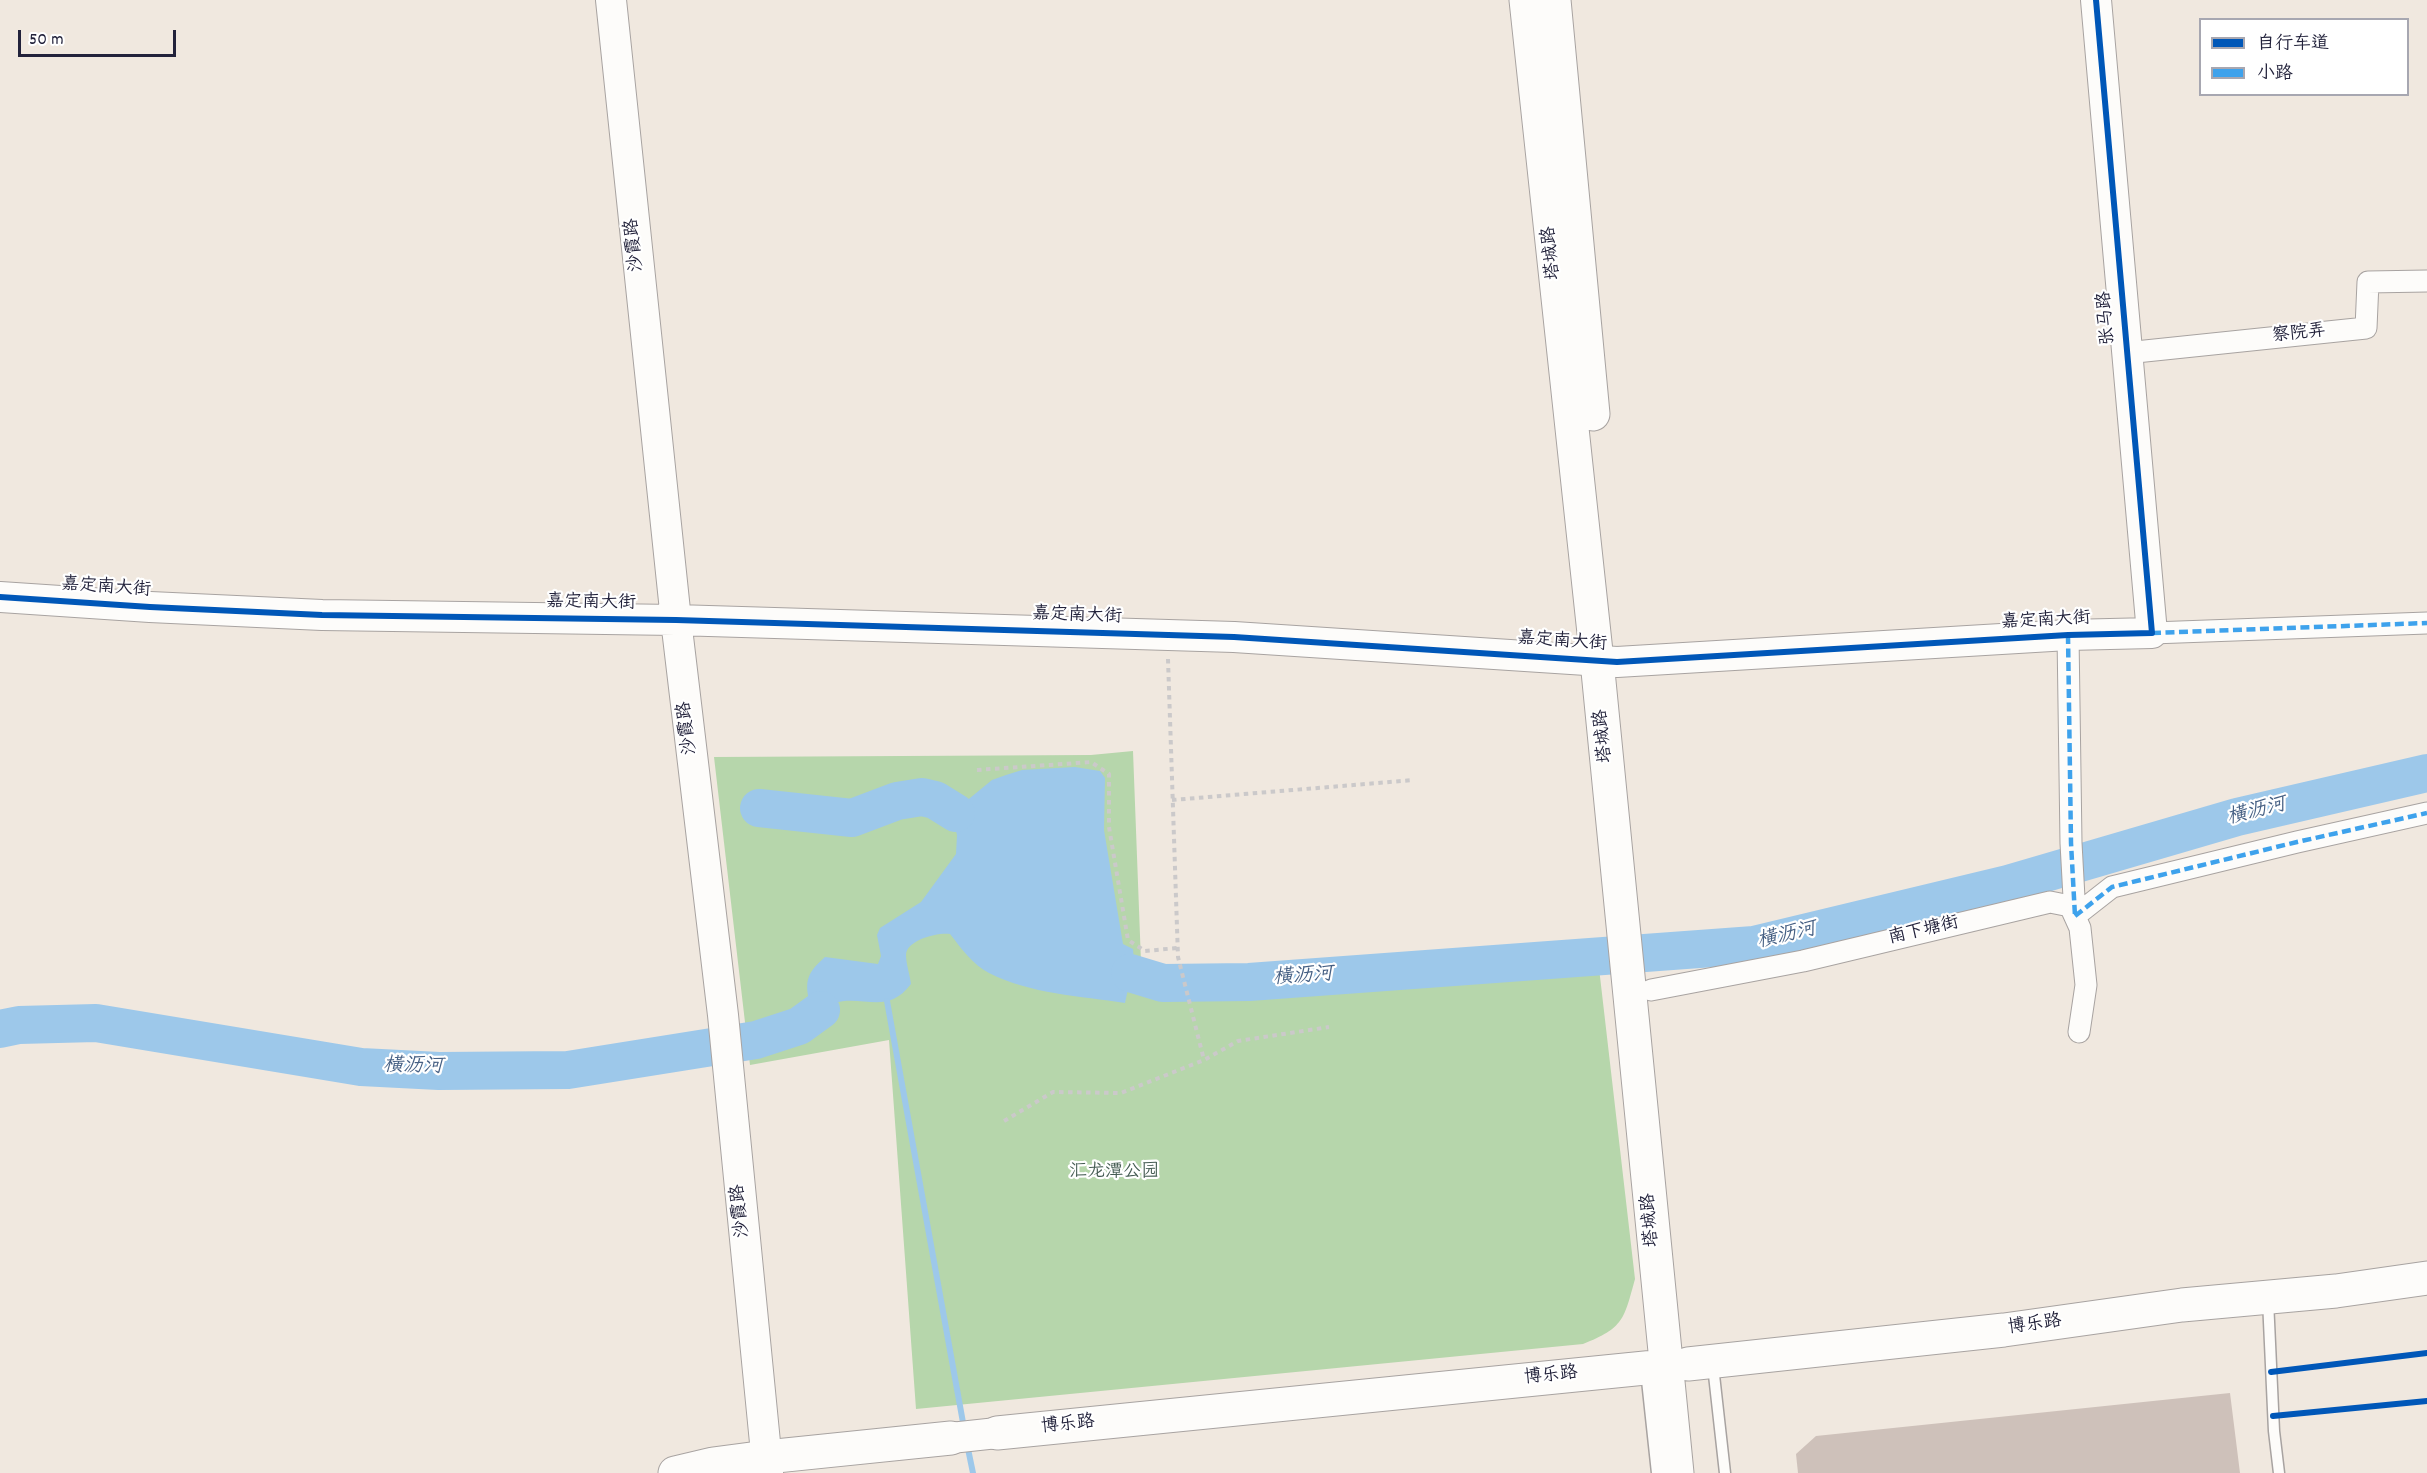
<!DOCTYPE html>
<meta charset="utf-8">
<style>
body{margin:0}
#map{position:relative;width:2427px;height:1473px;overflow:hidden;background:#f0e8df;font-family:Dekko,"LXGW WenKai TC",sans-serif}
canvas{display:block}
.legend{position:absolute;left:2199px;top:18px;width:210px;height:78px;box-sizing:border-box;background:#fff;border:2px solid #a7a7b1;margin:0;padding:8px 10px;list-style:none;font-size:18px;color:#22223b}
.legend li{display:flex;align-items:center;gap:12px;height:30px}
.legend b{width:30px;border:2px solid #a7a7b1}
.scale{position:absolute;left:18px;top:30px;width:158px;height:27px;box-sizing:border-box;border:3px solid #22223b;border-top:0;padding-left:8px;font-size:18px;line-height:21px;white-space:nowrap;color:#22223b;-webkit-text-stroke:4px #fff;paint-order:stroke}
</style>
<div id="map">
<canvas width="2427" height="1473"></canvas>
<ul class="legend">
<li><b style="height:8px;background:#0057b8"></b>自行车道</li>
<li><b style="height:8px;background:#3ea2ec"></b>小路</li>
</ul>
<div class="scale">50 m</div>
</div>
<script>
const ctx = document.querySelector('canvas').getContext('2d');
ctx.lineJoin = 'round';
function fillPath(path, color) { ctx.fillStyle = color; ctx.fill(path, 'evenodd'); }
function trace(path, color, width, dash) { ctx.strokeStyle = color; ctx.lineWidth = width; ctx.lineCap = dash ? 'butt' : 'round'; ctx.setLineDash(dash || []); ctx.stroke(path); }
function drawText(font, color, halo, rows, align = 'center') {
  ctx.font = font + ' Dekko,"LXGW WenKai TC",sans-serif'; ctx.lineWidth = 4.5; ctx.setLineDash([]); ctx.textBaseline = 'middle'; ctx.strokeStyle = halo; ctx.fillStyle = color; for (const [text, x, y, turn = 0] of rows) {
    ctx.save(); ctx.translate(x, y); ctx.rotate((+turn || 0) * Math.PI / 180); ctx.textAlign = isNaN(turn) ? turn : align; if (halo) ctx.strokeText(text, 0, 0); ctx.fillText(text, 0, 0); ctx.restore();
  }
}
fillPath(new Path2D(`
 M1133 751 1141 962 1178 967 1220 969 1596 942 1635 1279C1624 1319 1624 1328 1583 1344L916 1409 889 1040 750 1065 714 757 1091 755Z`), '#b6d6ab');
fillPath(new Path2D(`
 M1075 767 1100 771 1105 778 1104 830 1123 944 1133 949 1134 961 1125 1003C1081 996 1030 994 989 973 973 965 961 948 950 934 938 932 906 940 906 955 906 964 910 975 911 984 887 1016 863 994 834 1003 830 1004 825 1008 821 1010L810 1004C804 981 807 973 825 957L878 964 881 956 877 935 880 928 921 902 956 854 957 835 953 820 959 807 992 780 1006 775 1022 770Z`), '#9dc8ea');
trace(new Path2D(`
 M887 1001 964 1428
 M967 1444 973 1473`), '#9dc8ea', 6);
trace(new Path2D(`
 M759 808 852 818 897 801 922 797 935 800 956 813
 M1130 973 1163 983 1249 982 1754 945 2008 884 2237 817 2427 773
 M0 1029 19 1025 96 1023 361 1067 439 1071 568 1070 756 1040 799 1026 821 1010`), '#9dc8ea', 38);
fillPath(new Path2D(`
 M2230 1393 2240 1473H1798L1796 1454 1816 1436Z`), '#cec1ba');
const lane = new Path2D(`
 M2268 1300 2274 1431 2279 1473
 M1713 1366 1725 1473
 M1646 1371 1657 1473`);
const street = new Path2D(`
 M2126 353 2366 328 2368 282 2427 281
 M2152 633 2427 623
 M2068 635 2071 843 2075 916
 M2075 916 2112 887 2297 842 2427 813
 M1651 990 1803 961 2050 902 2070 906 2080 928 2086 985 2079 1032`);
const secondary = new Path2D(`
 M611 0 676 620 723 1015 768 1473
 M0 597 150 607 322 615 676 620 1234 637 1617 662 2068 635 2152 633 2096 0
 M951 1438 997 1433`);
const primary = new Path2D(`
 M1526 0 1597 661 1677 1473
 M1554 0 1593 414
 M1688 1364 2004 1330 2182 1305 2336 1291 2427 1278
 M997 1433 1665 1366
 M776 1456 951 1438
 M675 1473 713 1464 766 1457`);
trace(lane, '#a8a3a1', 13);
trace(street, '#a8a3a1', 23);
trace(secondary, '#a8a3a1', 32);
trace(primary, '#a8a3a1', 35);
trace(new Path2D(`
 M1168 659 1178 957 1204 1060
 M977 770 1091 762 1109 774V827L1128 940 1145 951 1177 948
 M1172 800 1414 780
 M1004 1121 1053 1092 1121 1093 1204 1060 1238 1041 1329 1027`), '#cbc9ca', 4, [4.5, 4.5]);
trace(lane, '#fdfcfa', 10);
trace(street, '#fdfcfa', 21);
trace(secondary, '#fdfcfa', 30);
trace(primary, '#fdfcfa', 33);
trace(new Path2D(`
 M2152 633 2427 623
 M2068 635 2071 843 2075 916
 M2075 916 2112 887 2297 842 2427 813`), '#3ea2ec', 4.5, [9, 4.5]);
trace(new Path2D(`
 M0 597 150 607 322 615 676 620 1234 637 1617 662 2068 635 2152 633 2096 0
 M2271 1372 2427 1353
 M2273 1416 2427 1401`), '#0057b8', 6);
drawText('18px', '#22223b', '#fff', [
 ["沙霞路",636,245,-96],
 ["塔城路",1553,253,-96],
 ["张马路",2108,318,-95],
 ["察院弄",2299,335,-6],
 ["嘉定南大街",106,589,4],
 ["嘉定南大街",591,604,1],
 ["嘉定南大街",1077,617,2],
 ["嘉定南大街",2046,622,-3],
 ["嘉定南大街",1562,643,4],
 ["沙霞路",689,728,-97],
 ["塔城路",1605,736,-96],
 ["南下塘街",1924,932,-13],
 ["沙霞路",742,1211,-96],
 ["塔城路",1652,1220,-95],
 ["博乐路",2035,1326,-8],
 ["博乐路",1551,1377,-6],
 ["博乐路",1068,1426,-6]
]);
drawText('18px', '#455c53', '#fff', [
 ["汇龙潭公园",1114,1174]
]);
drawText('italic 20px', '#455f83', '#fff', [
 ["横沥河",2257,813,-14],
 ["横沥河",1787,937,-13],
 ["横沥河",1303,978,-4],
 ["横沥河",413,1068,1]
]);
</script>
